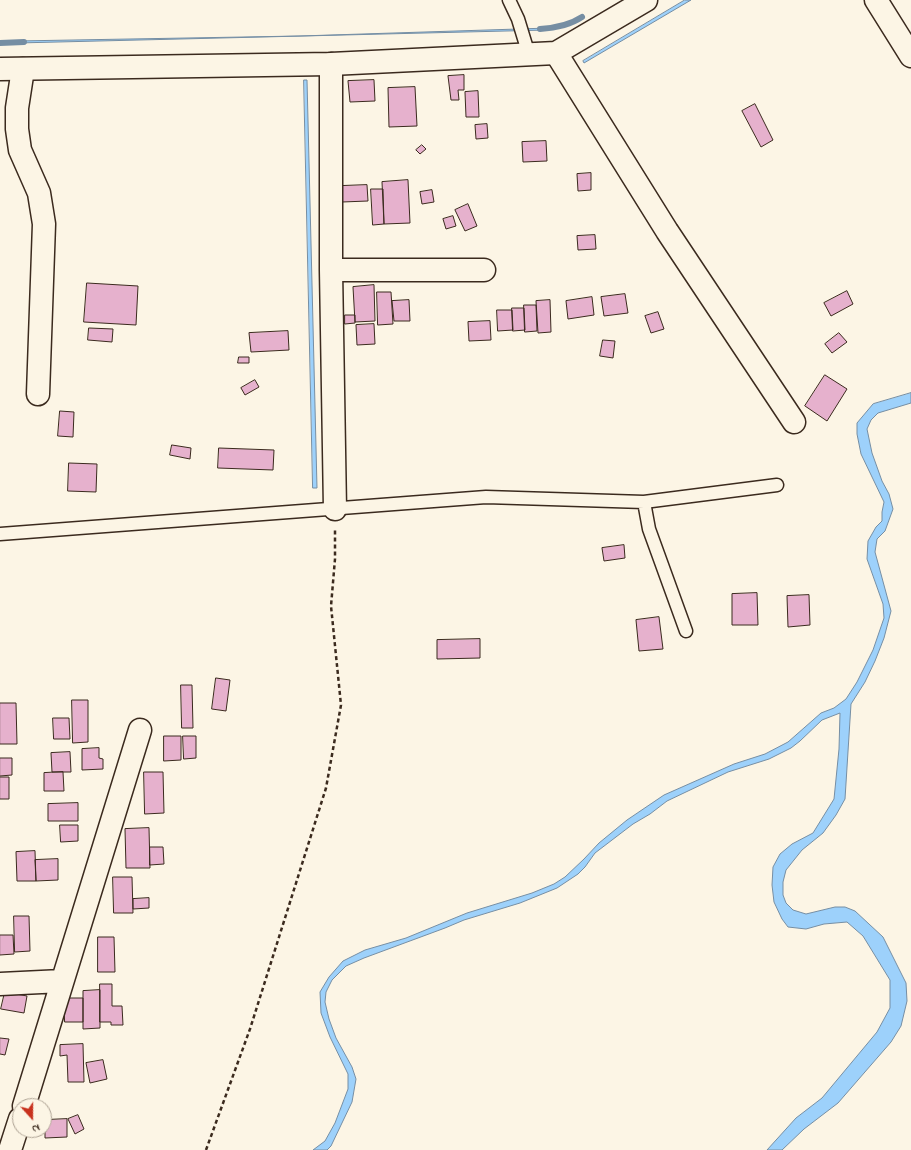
<!DOCTYPE html>
<style>
body{margin:0}
#map{position:relative;width:911px;height:1150px;overflow:hidden;background:#fcf5e5;font-family:"Indie Flower",sans-serif}
canvas{display:block}
.north{position:absolute;left:12px;top:1098px;width:40px;height:40px;box-sizing:border-box;background:#fcf5e5;border:1px solid #afa495;border-radius:50%;rotate:159deg;font-size:11px;font-weight:700;line-height:16px;text-align:center;color:#3b2a1e}
.north::after{content:'';display:block;margin:auto;width:14px;height:18px;background:#c8321e;clip-path:polygon(50% 0,100% 100%,50% 72%,0 100%)}
</style>
<div id="map">
<canvas width="911" height="1150"></canvas>
<div class="north">N</div>
</div>
<script>
const ctx = document.querySelector('canvas').getContext('2d');
ctx.lineJoin = 'round';
function fillPath(path, color) { ctx.fillStyle = color; ctx.fill(path, 'evenodd'); }
function trace(path, color, width, dash) { ctx.strokeStyle = color; ctx.lineWidth = width; ctx.lineCap = dash ? 'butt' : 'round'; ctx.setLineDash(dash || []); ctx.stroke(path); }
const water = new Path2D(`
 M685 0H691L584 63 583 61Z
 M557 26 559 28 547 30 17 43 16 41 300 36 549 28Z
 M304 80H307L317 488H313Z
 M911 393V403L878 413 871 420 867 429 872 453 882 481 889 494 893 509 885 531 877 539 875 552 891 611 884 638 875 661 865 682 851 704 845 799 836 815 823 833 802 850 786 870 783 882V895L786 903 793 910 806 914 835 907H845L855 911 883 937 906 983 907 1001 901 1026 891 1042 838 1103 804 1129 782 1150H767L796 1118 822 1098 877 1032 890 1008V980L863 936 847 922 824 924 806 929 788 927 782 919 774 902 772 885 773 867 780 854 792 844 813 833 834 799 839 749 840 713 822 720 800 741 791 748 769 759 728 772 667 801 650 814 633 824 595 853 585 867 578 874 557 888 520 903 464 920 445 928 364 958 346 966 332 980 326 992 325 1002 329 1019 336 1038 352 1067 356 1079 352 1102 331 1146 327 1150H313L325 1141 335 1123 348 1089V1074L330 1037 321 1013 320 992 329 977 343 961 365 950 406 938 467 913 532 893 554 884 565 877 584 859 599 843 627 820 664 795 734 764 765 754 788 742 821 713 834 708 846 699 857 682 873 650 884 618 883 604 867 559 868 541 876 527 882 521V512L884 502 861 454 857 434V423L873 404Z`);
fillPath(water, '#9dd1fb');
trace(water, '#768ea3', 1);
trace(new Path2D(`
 M540 29C554 28 570 25 582 17
 M0 43 24 42`), '#768ea3', 6);
const building = new Path2D(`
 M464 75V90H458L459 100H451L448 76Z
 M374 80 375 101 350 102 348 81Z
 M415 87 417 126 389 127 388 88Z
 M478 91 479 117H466L465 92Z
 M755 104 773 140 761 147 742 111Z
 M487 124 488 138 476 139 475 125Z
 M546 141 547 161 523 162 522 142Z
 M422 145 426 149 420 154 416 150Z
 M591 173V190L578 191 577 174Z
 M408 180 410 223 384 224 382 182Z
 M367 185 368 201 342 202 341 186Z
 M371 189H383L384 224 373 225Z
 M432 190 434 202 422 204 420 192Z
 M468 204 477 226 465 231 455 210Z
 M453 216 456 226 446 229 443 219Z
 M595 235 596 249 578 250 577 236Z
 M87 283 138 286 136 325 84 322Z
 M374 285 375 321 355 322 353 287Z
 M847 291 853 304 831 316 824 303Z
 M377 292H391L393 324 378 325Z
 M625 294 628 313 604 316 601 297Z
 M592 297 594 315 568 319 566 301Z
 M409 300 410 321H394L392 301Z
 M550 300 551 332 538 333 536 301Z
 M524 305H536L537 331 525 332Z
 M512 308H524L525 330 513 331Z
 M497 310H512L513 330 498 331Z
 M658 312 664 329 651 333 645 316Z
 M345 315H355V323L345 324Z
 M490 321 491 340 469 341 468 322Z
 M374 324 375 344 357 345 356 325Z
 M89 328 113 329 112 342 88 340Z
 M288 331 289 350 251 352 249 333Z
 M839 333 847 342 832 353 825 344Z
 M603 340 615 341 613 358 600 356Z
 M239 357H249V363H238Z
 M825 375 847 389 827 421 805 406Z
 M255 380 259 387 245 395 241 388Z
 M60 411 74 412 73 437 58 436Z
 M172 445 191 448 190 459 170 455Z
 M219 448 274 450 273 470 218 468Z
 M69 463 97 464 96 492 68 491Z
 M624 545 625 558 604 561 602 548Z
 M757 593 758 625H732V594Z
 M809 595 810 625 788 627 787 596Z
 M659 617 663 649 639 651 636 620Z
 M480 639V658L437 659V640Z
 M216 678 230 680 226 711 212 709Z
 M181 685H192L193 728H182Z
 M72 700H88V742L73 743Z
 M0 703H16L17 744H0Z
 M53 718H69L70 739H54Z
 M164 736H181V760L164 761Z
 M183 736H196V758L184 759Z
 M99 748V758L103 759V769L82 770V749Z
 M70 752 71 772H52L51 753Z
 M0 758H12V775L0 776Z
 M63 772 64 791H44V773Z
 M144 772H163L164 813 145 814Z
 M0 777H9V799H0Z
 M78 803V821H48V804Z
 M60 825H78V841L61 842Z
 M149 828 150 868H126L125 829Z
 M150 847H163L164 864 150 865Z
 M35 851 36 881H17L16 852Z
 M58 859V880L36 881 35 860Z
 M113 877H132L133 913H114Z
 M149 898V908L133 909V899Z
 M14 916H29L30 951 15 952Z
 M0 935H13L14 954 0 955Z
 M98 937H114L115 972H98Z
 M100 984H112V1006H122L123 1025H111V1022H100Z
 M100 990V1028L83 1029V991Z
 M5 992 27 996 24 1013 1 1009Z
 M64 998H83V1022H65Z
 M0 1038 9 1039 5 1055 0 1054Z
 M83 1044 84 1082H68L67 1055 60 1056V1045Z
 M103 1060 107 1079 90 1083 86 1063Z
 M78 1115 84 1129 75 1134 68 1119Z
 M67 1119V1137L45 1138V1120Z`);
fillPath(building, '#e6b1cd');
trace(building, '#3b2a1e', 1);
const lane = new Path2D(`
 M509 0 518 19 529 55
 M644 502 649 529 686 631
 M0 534 486 497 644 502 777 485`);
const street = new Path2D(`
 M876 0 911 56
 M556 53 667 231 794 422
 M331 64V270L335 509
 M23 69 17 108V129L20 150 39 193 44 224 38 394
 M331 270H484
 M0 984 62 981
 M24 1106 140 730
 M10 1150 20 1119`);
const secondary = new Path2D(`
 M0 69 331 64 556 53 646 0`);
trace(lane, '#3b2a1e', 15);
trace(street, '#3b2a1e', 25);
trace(secondary, '#3b2a1e', 25);
trace(new Path2D(`
 M206 1150 250 1029 326 788 341 705 331 606 335 559V530`), '#3b2a1e', 2.5, [4, 3]);
trace(lane, '#fcf5e5', 12);
trace(street, '#fcf5e5', 22);
trace(secondary, '#fcf5e5', 22);
</script>
